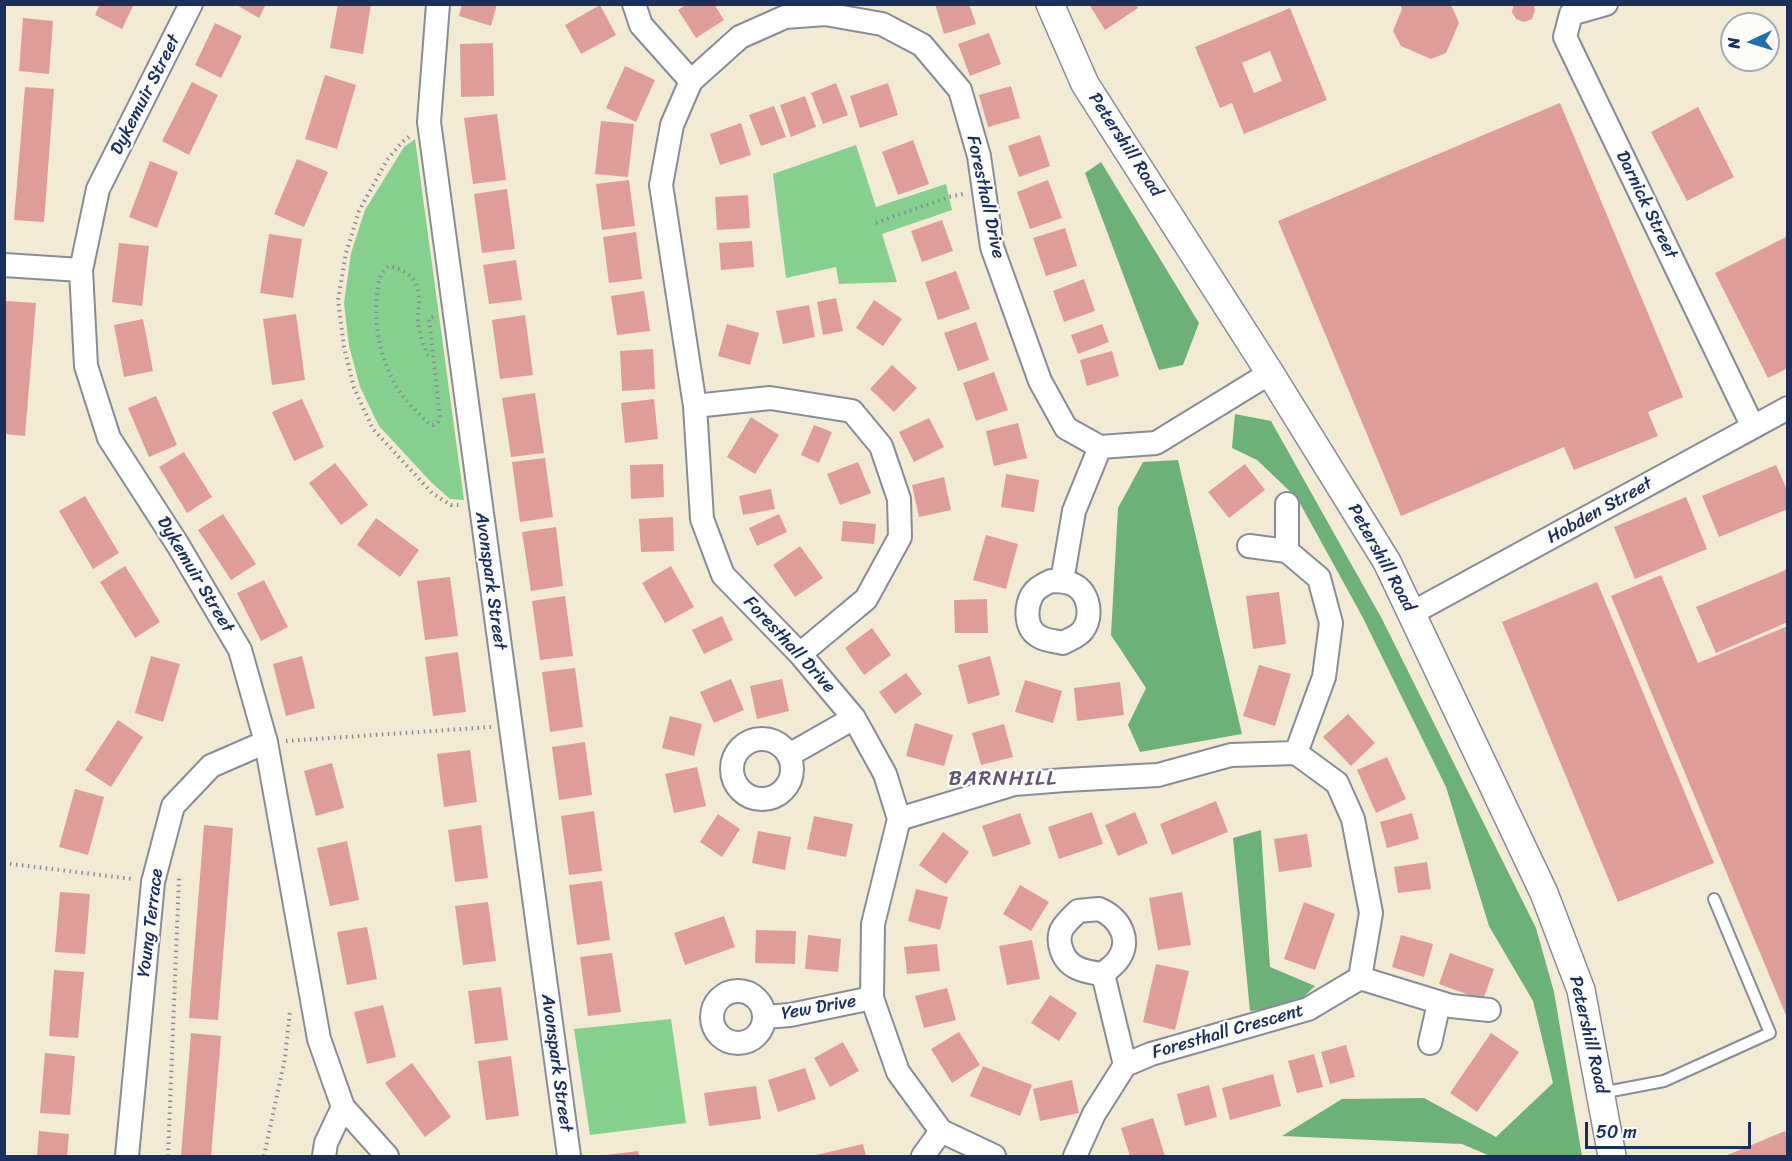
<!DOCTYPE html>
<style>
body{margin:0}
#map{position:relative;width:1792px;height:1161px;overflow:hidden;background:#f3ead4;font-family:Sriracha,sans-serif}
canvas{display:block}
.frame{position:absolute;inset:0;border:6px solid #1b2f5e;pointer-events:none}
.north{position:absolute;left:1720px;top:12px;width:60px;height:60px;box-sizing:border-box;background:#fdfcf7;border:2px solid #a3aaba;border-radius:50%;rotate:266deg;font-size:16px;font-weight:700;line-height:24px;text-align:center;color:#1b2f5e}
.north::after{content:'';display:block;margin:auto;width:21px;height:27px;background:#1f6fb2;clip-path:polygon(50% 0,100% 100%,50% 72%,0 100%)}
.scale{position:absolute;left:1585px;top:1122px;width:166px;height:27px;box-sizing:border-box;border:3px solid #1b2f5e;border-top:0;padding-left:8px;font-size:18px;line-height:21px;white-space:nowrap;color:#1b2f5e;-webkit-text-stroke:4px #fdfcf7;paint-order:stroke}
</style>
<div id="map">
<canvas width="1792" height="1161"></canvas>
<div class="frame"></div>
<div class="north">N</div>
<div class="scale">50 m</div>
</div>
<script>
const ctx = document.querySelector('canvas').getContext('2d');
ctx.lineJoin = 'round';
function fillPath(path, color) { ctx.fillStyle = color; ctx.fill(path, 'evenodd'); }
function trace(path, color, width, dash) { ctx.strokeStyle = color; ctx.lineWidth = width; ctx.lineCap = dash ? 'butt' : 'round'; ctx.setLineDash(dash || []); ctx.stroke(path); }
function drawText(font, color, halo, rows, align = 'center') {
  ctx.font = font + ' Sriracha,sans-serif'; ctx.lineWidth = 5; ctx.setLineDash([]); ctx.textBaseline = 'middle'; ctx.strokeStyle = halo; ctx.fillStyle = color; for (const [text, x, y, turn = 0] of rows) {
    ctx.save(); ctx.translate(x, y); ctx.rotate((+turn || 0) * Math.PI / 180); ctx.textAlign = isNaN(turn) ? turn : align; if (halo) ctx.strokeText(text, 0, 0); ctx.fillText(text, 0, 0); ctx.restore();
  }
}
fillPath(new Path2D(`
 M415 139 464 500 450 499 431 482 379 426 360 387 349 346 344 303 351 253 365 210 404 147Z
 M856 145 876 207 946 184 952 210 882 234 897 282 839 284 836 267 786 278 773 174Z
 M671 1019 686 1123 590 1135 574 1029Z`), '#86d08d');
fillPath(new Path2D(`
 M1101 162 1199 323 1183 365 1159 370 1085 173Z
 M1235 414 1271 421 1382 619 1536 928 1554 992 1582 1156H1490L1462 1144 1282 1136 1342 1099 1424 1098 1496 1137 1553 1083 1533 1001 1489 926 1446 787 1362 616 1297 498 1257 460 1232 448Z
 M1178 460 1242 734 1140 752 1128 725 1146 688 1111 635 1118 508 1143 462Z
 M1261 830 1270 967 1315 986 1293 1007 1250 1011 1233 838Z`), '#6cb278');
fillPath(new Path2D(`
 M100 4H134L122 29 95 15Z
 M235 4H266L259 18Z
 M338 4H371L363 54 330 48Z
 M462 4H497L491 26 459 16Z
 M687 4H714L724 20 696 38 678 10Z
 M935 4H969L976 24 944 34Z
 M1089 4H1136L1138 8 1105 30Z
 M1400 4H1447L1452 7 1459 23 1446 53 1431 59 1401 46 1393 31 1402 9Z
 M1514 4H1533L1535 10 1532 19 1524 22 1516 19 1512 12Z
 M600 5 616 35 581 54 565 25Z
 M1290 8 1327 100 1244 134 1232 103 1220 108 1195 47ZM1270 51 1282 81 1254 93 1242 63Z
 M23 18 53 21 49 74 19 71Z
 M215 23 242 36 221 78 195 65Z
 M989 33 1001 64 970 76 958 44Z
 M493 43 494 96 461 97 460 44Z
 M625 66 655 80 636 122 606 108Z
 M325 75 356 85 337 149 305 139Z
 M192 82 218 95 189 155 162 141Z
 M836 83 848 115 823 124 811 93Z
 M888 83 898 115 860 128 850 96Z
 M1011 86 1020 118 988 127 979 95Z
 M25 87 54 89 44 222 14 220Z
 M805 96 816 127 791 137 780 105Z
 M1560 103 1683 397 1648 412 1658 436 1574 470 1564 447 1401 516 1278 221Z
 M774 106 786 137 761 146 749 115Z
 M1698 107 1734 177 1687 201 1651 132Z
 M497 114 506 180 473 184 464 118Z
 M601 121 634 124 628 177 595 174Z
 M741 123 751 155 720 165 710 134Z
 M1040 135 1050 166 1019 177 1008 146Z
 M913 140 929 184 898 195 882 152Z
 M297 159 328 172 304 227 274 214Z
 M150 161 178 172 157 228 129 217Z
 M629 180 635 226 602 230 596 184Z
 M1048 180 1062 218 1030 229 1017 192Z
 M507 189 515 249 482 253 474 194Z
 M748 195 750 228 717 230 715 197Z
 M942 220 953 251 922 262 911 231Z
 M1065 228 1077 266 1046 276 1033 238Z
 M636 232 642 279 609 283 603 237Z
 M269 234 302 239 293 298 260 293Z
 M1788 236V368L1768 378 1715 273Z
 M752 241 754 267 721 270 719 243Z
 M119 243 149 246 142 306 112 302Z
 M516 260 522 300 489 304 483 265Z
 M956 271 970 309 938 320 925 282Z
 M1084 279 1095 311 1064 322 1053 291Z
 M644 291 650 331 617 335 611 296Z
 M836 298 843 331 823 335 817 302Z
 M874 300 902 319 883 346 856 328Z
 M6 301 36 303 25 436 4 434Z
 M809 305 815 337 783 344 776 311Z
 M296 314 305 380 272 385 263 319Z
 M525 315 533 375 500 379 492 320Z
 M143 319 153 371 124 377 114 325Z
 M976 322 989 360 958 371 944 333Z
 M727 324 759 333 750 365 718 356Z
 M1102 324 1109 342 1078 354 1071 335Z
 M653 349 655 389 622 391 620 351Z
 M1112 351 1119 376 1087 386 1080 360Z
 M892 365 917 388 894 412 870 389Z
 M994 372 1008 410 976 421 963 383Z
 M535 393 544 453 511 457 502 398Z
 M156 396 177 445 149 457 128 408Z
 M302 399 324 447 294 461 272 412Z
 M654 399 658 439 625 443 621 403Z
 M751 417 779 435 755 474 727 457Z
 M929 418 944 447 914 462 899 432Z
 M1018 423 1027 458 994 466 986 431Z
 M814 425 832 432 819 463 801 455Z
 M184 452 212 497 187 513 159 467Z
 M545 458 553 517 520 522 512 462Z
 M858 462 871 493 840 505 827 474Z
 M335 463 368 505 341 525 309 483Z
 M663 464 664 497 631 499 630 465Z
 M1245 464 1265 490 1229 518 1208 492Z
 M1776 465 1788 492V509L1719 537 1702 496Z
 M1006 474 1039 480 1034 512 1001 507Z
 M944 477 951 510 919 517 912 485Z
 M771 489 775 509 743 515 739 496Z
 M85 496 119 553 93 569 59 511Z
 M1686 497 1707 549 1635 579 1614 527Z
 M223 514 256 564 231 580 198 530Z
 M779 514 787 532 757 546 749 528Z
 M673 517 674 551 641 552 639 519Z
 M376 518 419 550 400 577 357 545Z
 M843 521 876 524 874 544 841 541Z
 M556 527 563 586 531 591 522 532Z
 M986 535 1018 544 1006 589 973 580Z
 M800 546 823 578 795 597 773 565Z
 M125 566 160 622 135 638 100 582Z
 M671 566 694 607 665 623 642 583Z
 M1788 569V622L1716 653 1696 607Z
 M1661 575 1698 663 1788 626V1020L1611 596Z
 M450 577 458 636 425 640 417 581Z
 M264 580 288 627 261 641 237 593Z
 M1597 582 1714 863 1618 902 1502 622Z
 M1279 592 1286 644 1253 649 1246 596Z
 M565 596 573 656 540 660 532 601Z
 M987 599 988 633H955L954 600Z
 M722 616 733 640 704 654 692 630Z
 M872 628 891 655 864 675 845 648Z
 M458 652 466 712 433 716 425 657Z
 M151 656 180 664 163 722 135 713Z
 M302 656 315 708 286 716 273 664Z
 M990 656 1000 695 968 704 958 665Z
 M1259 665 1291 674 1275 726 1243 716Z
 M575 668 583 727 550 732 542 672Z
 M906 673 922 694 895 714 879 692Z
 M731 679 744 710 714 723 700 692Z
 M782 679 789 711 757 719 750 686Z
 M1025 680 1062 691 1053 723 1015 712Z
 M1120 682 1124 715 1077 721 1074 688Z
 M1348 714 1375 743 1351 766 1323 737Z
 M670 716 702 724 694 756 662 748Z
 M118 720 143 737 111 787 85 770Z
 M915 723 953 735 944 766 906 756Z
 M1004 724 1013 757 981 765 972 733Z
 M585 742 592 795 559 800 552 747Z
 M470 750 477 802 444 807 437 754Z
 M1387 757 1406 799 1376 813 1357 770Z
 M332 763 344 808 316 816 304 771Z
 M697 767 706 806 674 813 665 774Z
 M75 789 104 797 88 855 59 847Z
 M1216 801 1228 832 1172 855 1160 824Z
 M594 811 602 871 569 875 561 816Z
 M1092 812 1103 844 1059 859 1048 827Z
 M1135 812 1148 843 1118 856 1105 825Z
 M1020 813 1031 844 993 857 982 826Z
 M1412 813 1419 839 1387 848 1380 822Z
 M718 814 740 829 722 857 700 842Z
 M814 816 853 824 846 857 807 849Z
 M204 825 233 828 218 1020 189 1018Z
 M481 825 488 878 455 882 448 830Z
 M758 831 791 837 785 870 752 863Z
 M943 832 969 852 946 884 919 865Z
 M1307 834 1312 867 1279 872 1274 839Z
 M347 841 359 900 330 906 317 848Z
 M1427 862 1431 889 1398 893 1394 867Z
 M602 881 610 940 577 945 569 885Z
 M1020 885 1049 902 1031 931 1003 914Z
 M916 889 948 897 940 930 908 921Z
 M60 892 90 894 85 954 55 952Z
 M1182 892 1191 945 1158 950 1149 898Z
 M488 902 496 961 463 965 455 906Z
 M1304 902 1335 914 1315 970 1284 959Z
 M724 916 735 947 685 965 674 933Z
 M367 927 377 979 347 985 337 932Z
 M756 930 796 931 795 964 755 963Z
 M808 935 841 939 838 972 805 969Z
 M1401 935 1433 944 1424 977 1392 967Z
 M1032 940 1040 979 1007 985 999 946Z
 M937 944 940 971 907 974 904 947Z
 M612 953 621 1012 588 1016 580 957Z
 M1450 953 1494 969 1483 1000 1439 984Z
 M1156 964 1189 971 1175 1030 1143 1022Z
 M54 970 84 972 78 1038 49 1036Z
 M501 987 508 1040 475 1044 468 991Z
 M947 988 956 1020 924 1028 915 996Z
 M1050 995 1077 1013 1059 1041 1031 1023Z
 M383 1005 396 1057 367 1064 354 1012Z
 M959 1032 980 1065 952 1083 931 1049Z
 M191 1033 221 1036 211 1156H181Z
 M1491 1033 1519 1052 1477 1112 1450 1093Z
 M843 1042 859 1071 830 1087 814 1058Z
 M1346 1045 1355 1077 1330 1084 1321 1052Z
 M45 1053 75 1056 70 1115 40 1113Z
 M1314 1054 1323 1087 1297 1093 1288 1061Z
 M511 1056 519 1116 486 1120 478 1061Z
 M412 1063 451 1117 425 1137 385 1083Z
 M983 1066 1032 1085 1020 1116 970 1096Z
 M805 1068 816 1099 778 1112 768 1080Z
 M1273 1074 1281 1106 1230 1120 1222 1088Z
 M1072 1080 1079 1113 1040 1121 1033 1089Z
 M1209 1085 1217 1117 1185 1126 1177 1094Z
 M756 1086 761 1119 709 1126 704 1093Z
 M1153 1118 1165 1156H1130L1121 1128Z
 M39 1131 69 1134 67 1156H37Z
 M1785 1131 1788 1139V1156H1725Z
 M863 1144 866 1156H812Z
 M638 1151 639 1156H606V1155Z`), '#de9d98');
const service = new Path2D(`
 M1601 1093 1664 1081 1770 1033 1714 899`);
const minor = new Path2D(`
 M191 4 98 189 81 270 86 366 109 438 178 545 240 650 266 742 319 1039 343 1107 387 1156
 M438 4 429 122 569 1156
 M634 4 641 25 691 81
 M1606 4 1571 14 1565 37 1753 427
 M4 265 81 270
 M695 406 770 398 852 411 881 446 899 499 900 537 866 599 800 654
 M1249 546 1287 551 1319 578 1331 623 1324 677 1296 753
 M1287 551V504
 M1051 581C1059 581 1067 581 1074 585 1089 593 1093 616 1083 630 1079 636 1070 639 1063 643 1056 641 1047 641 1040 637 1025 630 1025 608 1032 595 1036 588 1044 584 1051 581Z
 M1062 581 1074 511 1100 447
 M1412 613 1788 408
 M732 769a30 30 0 1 1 60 0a30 30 0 1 1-60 0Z
 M789 755 854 718
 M899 819 1014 784 1065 780 1158 775 1231 755 1296 753 1337 783 1353 819 1371 913 1360 978 1308 1009 1151 1054 1125 1065 1094 1114 1075 1156
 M1099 909C1120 918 1133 941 1117 961 1113 966 1107 970 1103 974 1084 972 1066 968 1061 948 1059 943 1059 934 1062 929 1065 923 1073 916 1078 911Z
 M1103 974 1125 1065
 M1360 978 1451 1006 1489 1010
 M712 1017a26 26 0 1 1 52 0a26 26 0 1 1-52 0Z
 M765 1017 790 1015 872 998
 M1430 1043 1439 1003
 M127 1156 153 882 173 806 211 766 266 742
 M324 1156 326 1143 343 1107
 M923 1156 941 1131
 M994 1156 941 1131 898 1072 872 998 873 924 899 819 885 774 854 718 800 654 723 575 702 519 695 406 661 185 672 125 691 81 740 37 785 17 825 14 882 24 922 45 960 90 979 156 992 247 1040 381 1066 428 1100 447 1156 443 1270 373`);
const tertiary = new Path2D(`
 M1050 4 1085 84 1270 373 1387 562 1544 893 1581 990 1612 1156`);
trace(service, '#878c99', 14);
trace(minor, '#878c99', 26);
trace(tertiary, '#878c99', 30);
trace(new Path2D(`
 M409 137 402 142 387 160 359 211 346 253 338 300 344 347 354 388 373 429 432 493 451 505H461
 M876 223 949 197 963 194
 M433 317 429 318 440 417 438 422 433 425 429 424C421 416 413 408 406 400 383 372 373 331 377 295 378 283 379 273 389 266 415 272 422 287 418 313 416 323 423 346 428 355L433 356
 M286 741 491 727
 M4 863 132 879
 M168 1156 179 878
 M264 1156 285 1058 290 1010`), '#878c99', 4, [1.5, 4.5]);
trace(service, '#fff', 10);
trace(minor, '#fff', 22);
trace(tertiary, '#fff', 27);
drawText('18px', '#1b2f5e', '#fdfcf7', [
 ["Dykemuir Street",146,95,-63],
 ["Petershill Road",1125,145,57],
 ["Foresthall Drive",985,197,78],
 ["Darnick Street",1646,205,64],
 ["Hobden Street",1600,511,-29],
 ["Petershill Road",1381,558,61],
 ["Dykemuir Street",195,575,59],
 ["Avonspark Street",490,581,82],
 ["Foresthall Drive",789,645,47],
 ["Young Terrace",151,923,-83],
 ["Yew Drive",819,1008,-10],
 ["Foresthall Crescent",1228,1032,-16],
 ["Petershill Road",1588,1035,77],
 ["Avonspark Street",556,1063,82]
]);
ctx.letterSpacing = '1.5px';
drawText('21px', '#5f5672', '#fdfcf7', [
 ["BARNHILL",1003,780]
]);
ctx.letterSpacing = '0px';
</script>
